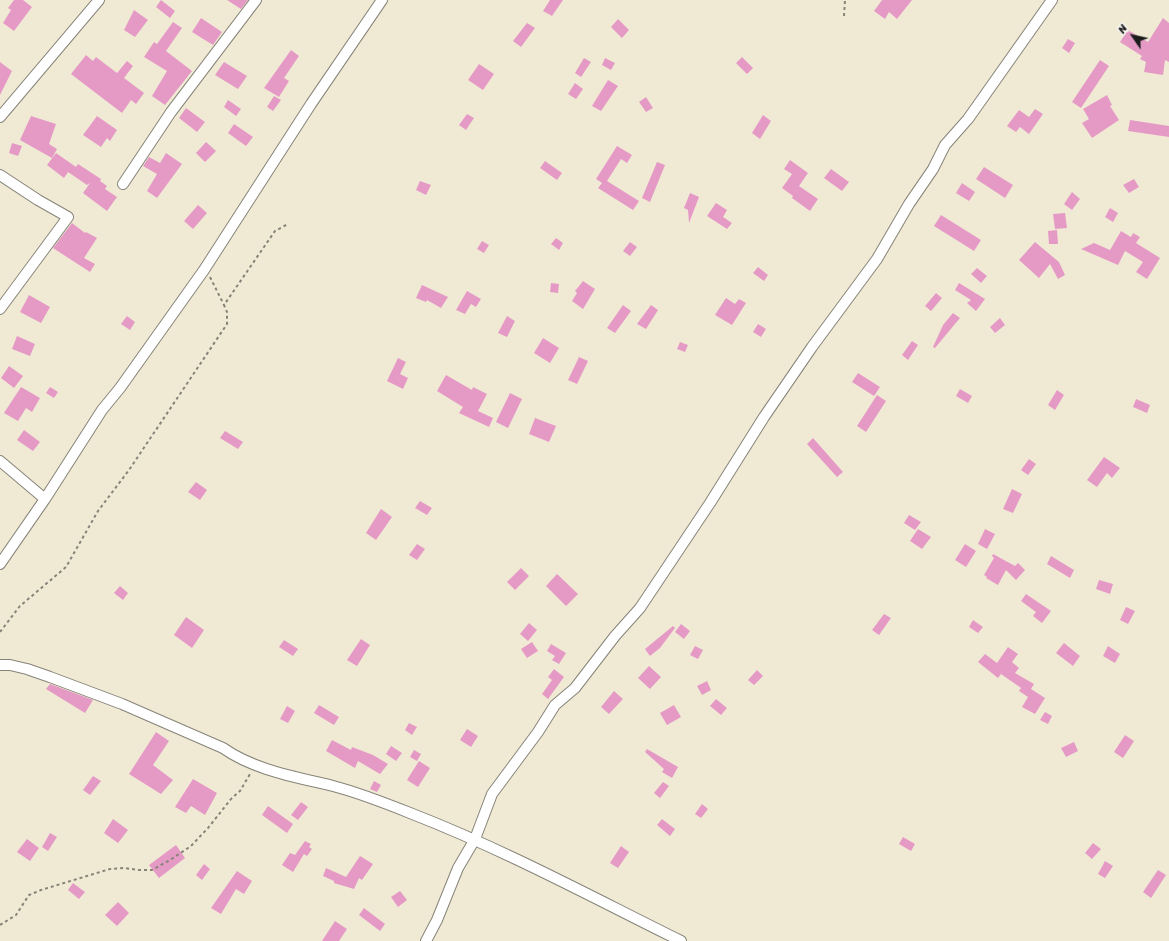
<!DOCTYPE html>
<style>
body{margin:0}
#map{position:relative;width:1169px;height:941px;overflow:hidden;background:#f0ead5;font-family:Sriracha,sans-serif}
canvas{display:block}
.north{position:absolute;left:1113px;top:16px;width:40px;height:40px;-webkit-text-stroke:3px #f6f6f2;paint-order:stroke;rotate:304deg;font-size:11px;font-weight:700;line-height:16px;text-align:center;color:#1c1c1c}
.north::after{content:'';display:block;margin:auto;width:14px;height:18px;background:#1c1c1c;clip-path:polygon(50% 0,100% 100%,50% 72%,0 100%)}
</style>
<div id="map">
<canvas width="1169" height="941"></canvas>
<div class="north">N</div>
</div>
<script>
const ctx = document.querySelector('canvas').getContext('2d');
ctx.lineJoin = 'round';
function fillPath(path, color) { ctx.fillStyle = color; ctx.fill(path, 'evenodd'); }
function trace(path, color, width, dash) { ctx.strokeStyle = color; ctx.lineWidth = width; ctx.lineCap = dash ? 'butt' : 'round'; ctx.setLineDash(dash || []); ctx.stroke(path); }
fillPath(new Path2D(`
 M14 0H23L32 7 14 31 3 23 11 10 8 8Z
 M161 0 175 11 170 18 156 7Z
 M227 0H248L241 9Z
 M550 0H563L552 16 543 11Z
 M882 0H912L897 19 889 12 885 19 874 11Z
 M134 10 148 20 135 37 124 30Z
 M201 18 222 32 213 45 192 32Z
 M1163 18 1169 23V62L1165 60 1163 75 1144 72 1146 62 1140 59 1142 56 1120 42 1128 30 1148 42Z
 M618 19 629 30 622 38 611 27Z
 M173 22 182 28 166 51 192 71 165 105 152 96 167 71 144 57 154 42 157 44Z
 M527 23 535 28 521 47 513 41Z
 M1068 39 1075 43 1069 53 1062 48Z
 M291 50 299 56 284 78 289 81 279 97 264 88Z
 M86 55 93 61 96 57 117 73 127 61 133 66 124 78 144 93 136 104 131 100 122 113 71 74Z
 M742 57 753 68 747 74 736 63Z
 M584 58 591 62 581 77 575 73Z
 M605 58 615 63 611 70 602 65Z
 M1100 60 1109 66 1081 108 1072 102Z
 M0 62 12 71 0 95Z
 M224 62 247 76 238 89 215 75Z
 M479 64 494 74 483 90 468 80Z
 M608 80 618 86 601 111 592 106Z
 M575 83 583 89 576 99 568 94Z
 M1107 95 1112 105 1110 106 1119 120 1092 138 1082 123 1089 119 1083 109Z
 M274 96 281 100 273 111 267 107Z
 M646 97 653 108 646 112 639 102Z
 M228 100 241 109 236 116 224 107Z
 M186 108 205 122 197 132 179 118Z
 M1035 109 1043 114 1029 134 1020 127 1016 132 1007 126 1019 110 1029 117Z
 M467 114 474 118 466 130 459 125Z
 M763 115 771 121 760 139 752 133Z
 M31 116 56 124 49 144 57 149 52 158 20 140Z
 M97 116 117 130 110 141 107 138 101 147 83 135Z
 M1130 120 1169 126V137L1128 131Z
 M234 124 253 137 246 146 228 133Z
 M206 142 216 151 205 162 196 153Z
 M12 143 22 146 18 156 9 153Z
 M617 146 632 155 627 163 621 159 607 181 639 201 633 210 598 188 602 183 596 179Z
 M56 153 76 167 78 164 101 179 100 181 107 186 105 189 117 197 107 211 83 193 90 183 87 185 68 172 64 178 47 165Z
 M166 153 182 164 157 198 147 191 157 174 143 166 149 157 160 163Z
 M790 160 808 173 799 186 818 199 810 211 792 198 793 196 782 188 792 174 784 169Z
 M545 161 562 173 557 180 540 168Z
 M657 162 665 165 650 202 642 198Z
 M984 167 1013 185 1005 198 976 179Z
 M831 169 849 182 842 191 824 178Z
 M1134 179 1139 187 1129 193 1123 185Z
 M420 181 431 185 426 195 416 190Z
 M962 183 975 192 969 201 956 193Z
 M1072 192 1080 199 1072 210 1064 204Z
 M690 193 699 197 689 223 688 210 684 208Z
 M716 203 727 210 723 217 732 223 727 229 707 216Z
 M198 205 207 213 193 229 184 221Z
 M1110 208 1118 213 1113 222 1105 217Z
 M1065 213 1067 228 1055 229 1053 214Z
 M941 215 981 240 974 251 934 226Z
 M72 223 85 233 86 232 97 238 84 258 95 264 90 272 53 248Z
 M1057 230 1058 244H1049L1048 231Z
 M1121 231 1131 237 1133 233 1140 237 1136 243 1160 258 1147 279 1136 272 1143 262 1125 251 1118 265 1081 249 1094 243 1110 250Z
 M556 238 563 243 559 250 551 244Z
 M482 241 489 245 484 253 477 249Z
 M630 242 637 247 630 256 623 251Z
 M1035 242 1059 262 1065 275 1058 279 1050 264 1039 278 1019 260Z
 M758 267 768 275 764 281 753 273Z
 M977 268 987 276 981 283 971 274Z
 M583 281 595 289 583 309 572 301 577 293 575 291Z
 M551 283 559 284 558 293 550 292Z
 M959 283 985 299 976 311 967 303 971 300 955 290Z
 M422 285 448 297 441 308 427 300 426 302 416 298Z
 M467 291 481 299 476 307 471 304 465 314 456 310Z
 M936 293 942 298 931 311 925 306Z
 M29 295 50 307 41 323 20 312Z
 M726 298 735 304 739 299 746 303 732 325 715 315Z
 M623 305 631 311 615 333 607 328Z
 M651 305 658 310 646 329 637 324Z
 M953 313 960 318 935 348 933 347 943 325Z
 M127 316 135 322 130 330 121 324Z
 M507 316 515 321 507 337 498 333Z
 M1000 318 1005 325 995 333 990 327Z
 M758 324 766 329 761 337 753 332Z
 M17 336 35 344 30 356 12 349Z
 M543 338 559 348 550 363 534 353Z
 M912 341 918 345 908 360 902 355Z
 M680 342 688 345 685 352 677 349Z
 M579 357 588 361 577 384 568 380Z
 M398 358 406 362 400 374 408 378 403 389 387 381Z
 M9 366 23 376 14 388 1 378Z
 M858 373 880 387 874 396 852 382Z
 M446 375 472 390 473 387 487 394 478 411 493 418 489 427 459 413 463 407 437 391Z
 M21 387 40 398 32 412 26 408 18 421 4 413Z
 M50 387 58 392 54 398 46 393Z
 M960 389 972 396 968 403 956 396Z
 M1057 390 1064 395 1055 410 1048 405Z
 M510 393 522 399 508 428 496 422Z
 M877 395 886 401 866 432 857 426Z
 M1136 399 1150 405 1147 413 1133 407Z
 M535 418 556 426 549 442 529 434Z
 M24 430 40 442 33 451 17 440Z
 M225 431 243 442 238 449 220 438Z
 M813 438 843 472 837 477 807 444Z
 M1104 457 1120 468 1112 478 1107 473 1097 487 1087 480Z
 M1029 459 1036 464 1028 475 1021 470Z
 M196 482 207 490 200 500 188 492Z
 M1012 489 1022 494 1013 513 1003 509Z
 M420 501 432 508 427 515 415 508Z
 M381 509 392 517 376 540 366 533Z
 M909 515 921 522 915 530 904 523Z
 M918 529 931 537 922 549 910 541Z
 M985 529 995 534 987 549 978 544Z
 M417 544 425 549 417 560 409 555Z
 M965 544 976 551 966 567 955 560Z
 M993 554 1015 566 1018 563 1025 570 1016 580 1006 570 998 585 986 578 987 577 984 575 994 558 992 556Z
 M1051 556 1074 570 1070 578 1047 564Z
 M521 568 529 576 515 590 507 582Z
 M557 574 578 594 566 606 546 586Z
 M1099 580 1113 584 1110 594 1096 589Z
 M120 586 128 593 123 600 114 593Z
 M1026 594 1051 611 1042 623 1033 616 1036 612 1021 601Z
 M1126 607 1135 611 1128 624 1120 620Z
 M884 614 891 618 879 635 872 630Z
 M186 617 204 630 192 648 174 635Z
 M973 620 983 627 978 633 969 627Z
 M529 623 537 630 528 641 520 634Z
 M681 624 690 631 684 639 675 632Z
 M673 626 675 628 660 648 650 656 645 649Z
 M361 639 370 645 357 666 347 660Z
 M284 640 298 649 293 656 279 647Z
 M532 642 538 651 527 658 521 649Z
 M1064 643 1080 656 1073 666 1056 653Z
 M551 644 566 653 559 664 552 660 555 656 547 651Z
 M695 646 703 650 698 659 690 655Z
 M1108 646 1120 654 1115 663 1103 656Z
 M1008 647 1018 654 1012 662 1019 668 1015 673 1034 684 1031 689 1045 698 1035 714 1022 707 1028 697 1019 691 1021 688 1001 674 998 678 978 662 985 654 997 663Z
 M649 666 661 677 650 689 638 678Z
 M554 669 564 677 548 699 542 694 552 680 548 677Z
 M757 670 763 676 754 685 748 680Z
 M707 681 711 690 702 695 697 686Z
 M50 684 93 700 85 713 46 689Z
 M614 691 623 699 609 714 601 707Z
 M716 699 727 708 721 715 710 706Z
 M319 705 339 717 334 725 314 713Z
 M674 705 681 717 667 725 660 713Z
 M287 706 295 711 288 723 280 719Z
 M1045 712 1052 716 1048 724 1040 720Z
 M409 723 417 727 412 735 405 730Z
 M467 729 478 736 471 747 460 740Z
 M156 732 169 741 153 765 173 780 161 794 129 774Z
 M1125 735 1134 741 1123 758 1114 752Z
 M332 740 351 750 352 747 373 755 388 764 380 774 358 761 355 768 326 751Z
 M1074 742 1078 751 1066 757 1061 748Z
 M391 746 402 753 396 761 386 754Z
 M647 749 678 767 672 778 662 772 664 769 645 752Z
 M414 750 421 754 417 761 410 757Z
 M419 761 430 768 418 787 407 780Z
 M93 776 101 781 90 795 83 790Z
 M193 779 217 793 205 815 191 806 186 813 175 807Z
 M374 781 381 785 377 792 370 789Z
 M663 782 669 786 660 798 654 793Z
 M301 802 308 807 298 820 291 815Z
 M702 804 708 809 701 818 695 814Z
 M268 806 293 824 287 833 262 815Z
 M113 819 128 830 118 843 104 833Z
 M662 819 675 829 670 836 657 825Z
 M50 833 57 837 48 851 42 847Z
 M903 837 915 844 911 851 899 844Z
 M27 839 39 848 30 861 17 852Z
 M305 841 311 844 309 847 312 849 307 856 304 854 293 872 282 865 290 853 295 855Z
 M1093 843 1101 849 1092 859 1085 853Z
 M176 845 185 858 159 878 149 865Z
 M621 846 629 852 618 868 610 863Z
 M360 856 373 864 362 880 359 878 354 889 334 883V881L323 876 326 868 346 877Z
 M1105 861 1113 866 1105 878 1098 874Z
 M204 864 210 869 202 880 196 875Z
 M1158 870 1166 875 1151 898 1143 892Z
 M237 871 252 881 244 894 236 889 221 914 211 908Z
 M73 883 85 892 79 899 68 890Z
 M400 891 407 900 398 907 391 897Z
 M118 902 129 913 117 926 105 915Z
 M364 908 385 924 380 931 359 915Z
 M335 921 347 929 339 941H322Z`), '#e59ac6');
const minor = new Path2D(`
 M0 117 99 0
 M0 175 38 200 68 217 0 309
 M123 184 171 112 256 0
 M0 461 45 499
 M0 564 45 499 102 410 120 388 204 270 311 104 382 0
 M0 665H10L27 669 50 677 122 704 223 748C254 770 296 777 333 786 360 793 385 803 410 813 503 849 592 897 681 941
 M426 941 437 920 458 868 475 839 492 794 538 732 555 705 575 688 615 636 640 608 710 503 764 417 812 347 877 259 909 204 933 169 945 145 968 119 1052 0`);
trace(minor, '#868378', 12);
trace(new Path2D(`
 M844 16 845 0
 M210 277 224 305
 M0 632 20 606 66 567 98 511 129 470 227 324V312L224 305 275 231 288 224
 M0 925 16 915 29 895 41 890 110 869 124 868 139 870H152L170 860 191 846 208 828 231 799 240 791 250 774`), '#868378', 2, [3, 3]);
trace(minor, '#fff', 10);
</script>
